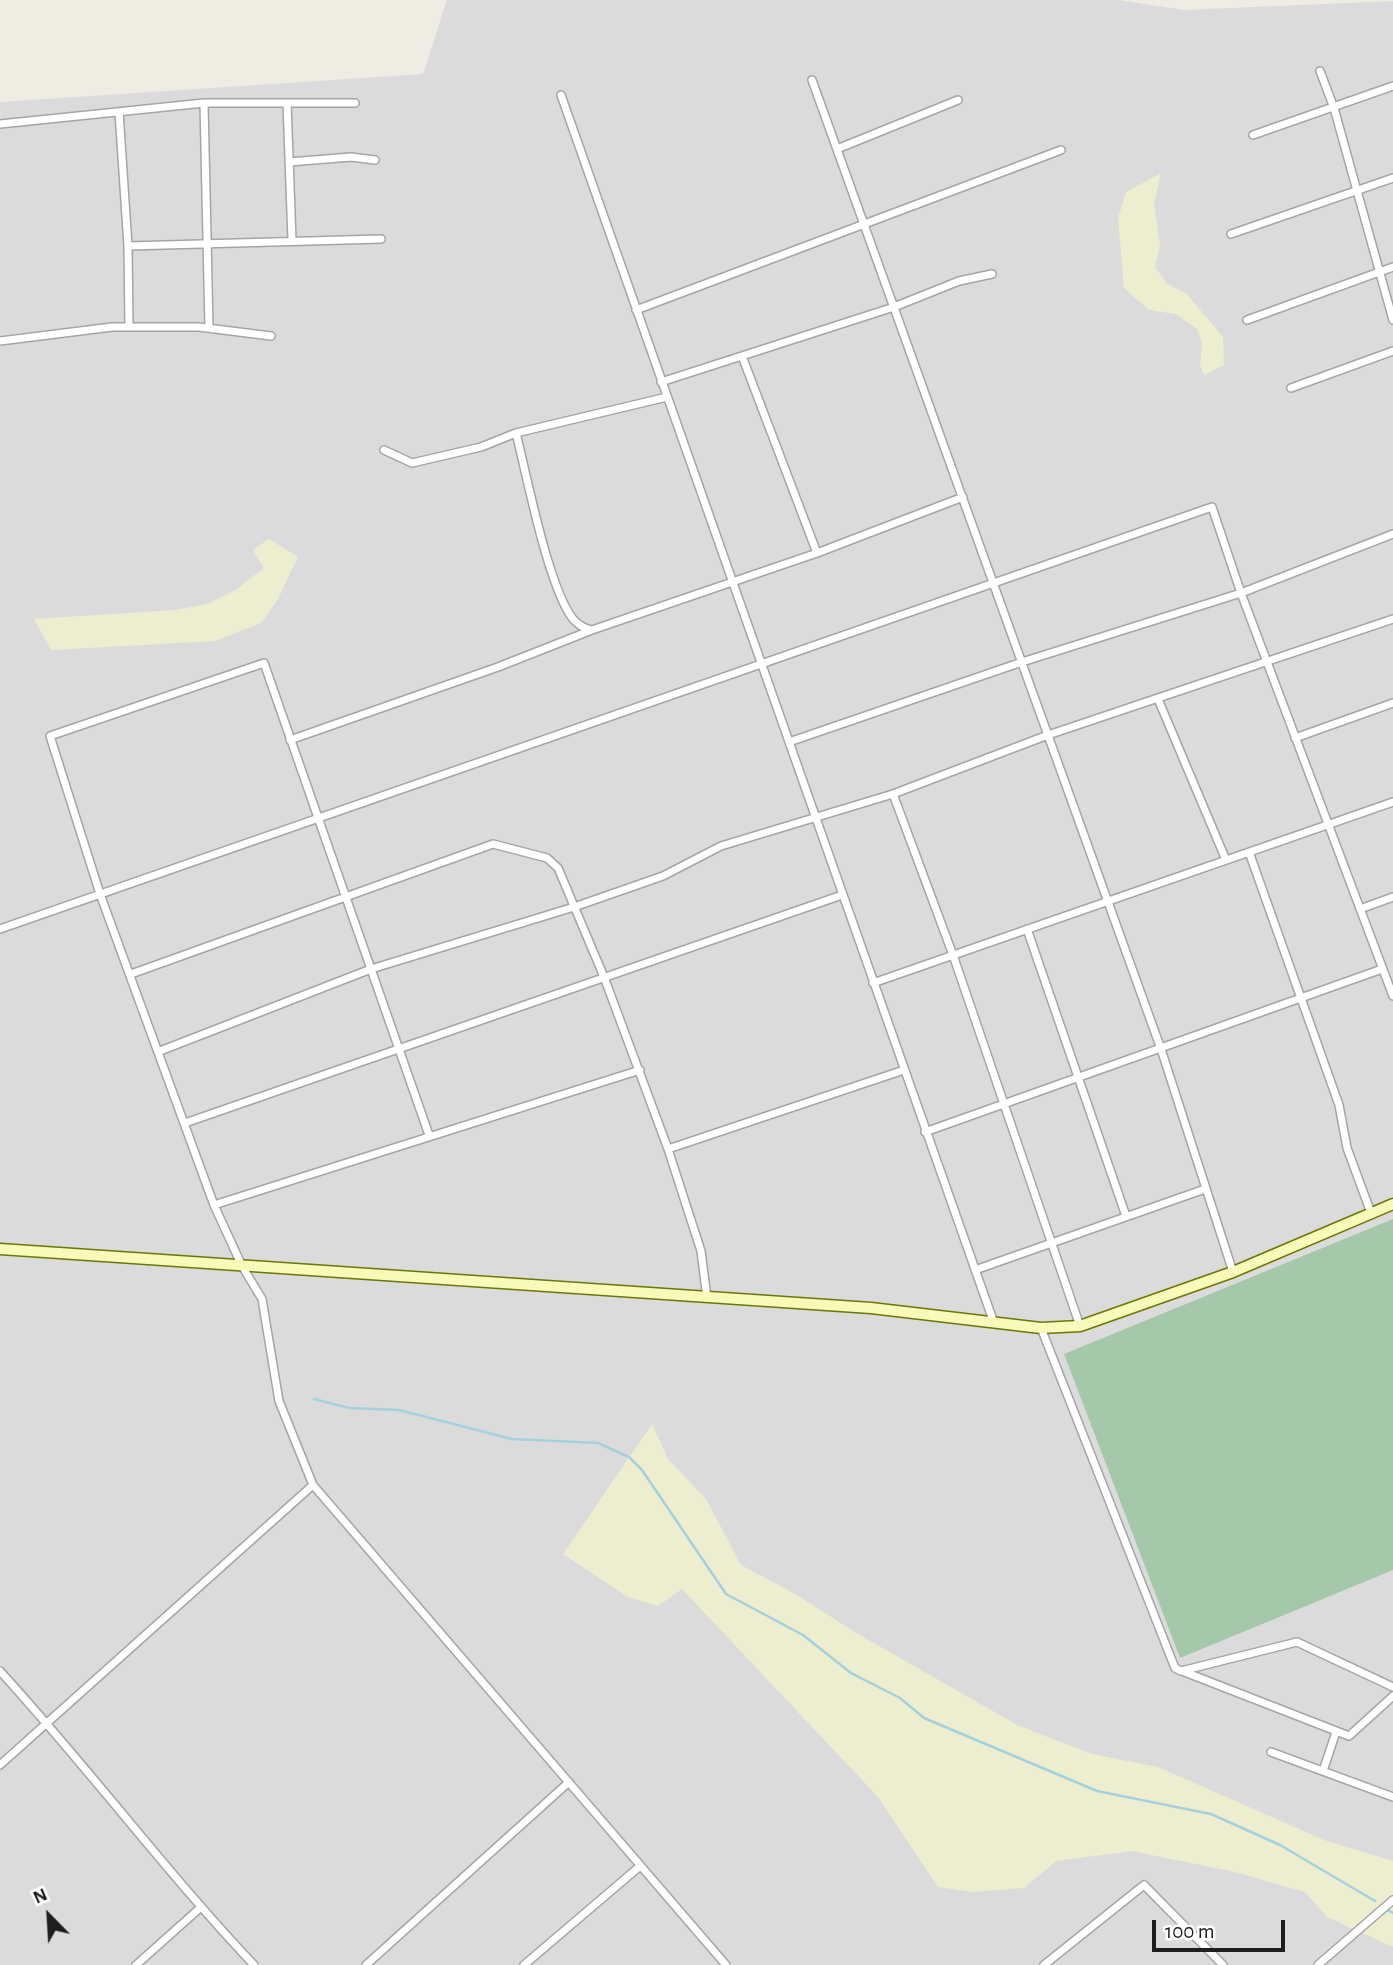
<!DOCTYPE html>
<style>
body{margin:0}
#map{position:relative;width:1393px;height:1965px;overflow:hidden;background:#efece4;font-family:"Alegreya Sans",sans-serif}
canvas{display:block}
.north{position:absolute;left:14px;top:1881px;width:70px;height:70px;-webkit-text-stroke:5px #fff;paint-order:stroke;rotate:336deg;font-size:19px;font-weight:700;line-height:28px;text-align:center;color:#1e1e1e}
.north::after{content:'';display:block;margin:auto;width:24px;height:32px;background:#1e1e1e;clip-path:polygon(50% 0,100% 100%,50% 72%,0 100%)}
.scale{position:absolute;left:1152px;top:1920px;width:133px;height:32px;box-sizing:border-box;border:4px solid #1e1e1e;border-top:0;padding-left:9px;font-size:21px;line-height:24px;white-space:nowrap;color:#1e1e1e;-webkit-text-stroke:5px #fff;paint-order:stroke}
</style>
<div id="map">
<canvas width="1393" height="1965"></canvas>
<div class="north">N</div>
<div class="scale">100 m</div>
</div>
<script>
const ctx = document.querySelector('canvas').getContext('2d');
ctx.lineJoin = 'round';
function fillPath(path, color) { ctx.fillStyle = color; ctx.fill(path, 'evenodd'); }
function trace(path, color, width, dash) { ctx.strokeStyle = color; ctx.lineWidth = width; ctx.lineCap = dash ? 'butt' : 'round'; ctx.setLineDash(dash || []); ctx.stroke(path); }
fillPath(new Path2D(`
 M447 0H1118L1185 10 1393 1V1965H0V102L423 74Z`), '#dcdbdb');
fillPath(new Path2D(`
 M1161 173 1154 204 1160 245 1155 267 1167 284 1186 293 1223 337 1224 365 1205 375 1200 366 1202 343 1197 329 1176 314 1149 310 1124 288 1118 218 1126 192Z
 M269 539 298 557 278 599 261 623 215 641 51 650 34 619 175 610 207 604 234 591 264 568 253 550Z
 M652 1424 668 1459 706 1499 741 1565 797 1595 853 1631 1019 1726 1092 1754 1158 1767 1324 1840 1393 1861V1947L1327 1917 1305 1892 1235 1872 1132 1851 1056 1861 1024 1888 973 1892 938 1887 878 1797 682 1589 658 1606 628 1597 563 1554Z`), '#eceecf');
fillPath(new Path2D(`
 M1393 1219V1570L1180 1658 1064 1354Z`), '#a5c8aa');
trace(new Path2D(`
 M314 1399 349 1408 399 1410 512 1439 598 1443 629 1457 642 1470 726 1594 803 1635 851 1673 900 1698 924 1718 1097 1791 1211 1814 1280 1845 1375 1901
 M1384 1908 1393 1913`), '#a4d1dd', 2.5);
const street = new Path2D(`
 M1320 71 1334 108 1393 320
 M812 80 1161 1049 1233 1272
 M561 95 994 1323
 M204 103 209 328
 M287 103 292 240
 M119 112 128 246
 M0 124 204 103H355
 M1253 135 1393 86
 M837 149 958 100
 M289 162 351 157 375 160
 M1231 234 1393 178
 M636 310 1061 150
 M1247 320 1393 267
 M129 327 128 246 381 239
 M0 341 112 327H199L271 336
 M742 356 817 553
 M661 382 894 307 959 281 992 274
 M1291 388 1393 351
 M516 433C527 476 548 587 573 619 578 625 584 628 591 630
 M384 450 412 463 481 447 516 433 667 397
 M1158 699 1226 860
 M1295 738 1393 703
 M290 740 498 667 592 630 817 553 963 497
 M789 742 1022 662 1241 593 1393 534
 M893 794 953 955 1080 1326
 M1249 852 1339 1105 1347 1148 1371 1213
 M1360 909 1393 897
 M0 929 1212 507 1241 593 1393 996
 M1027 929 1126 1216
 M131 974 493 844 547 858 558 868 604 977 668 1149 701 1251 707 1298
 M873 983 1393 802
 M160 1051 371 969 574 907 663 876 721 846 893 794 1048 735 1393 619
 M185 1123 842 895
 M925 1132 1382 969
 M429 1135 264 663 50 736 100 894 214 1205 242 1266 262 1299 279 1401 313 1485 726 1965
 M668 1149 904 1070
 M214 1205 640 1070
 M975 1270 1205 1189
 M1041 1328 1175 1668 1181 1671 1297 1642 1393 1687
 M0 1671C88 1767 165 1871 254 1965
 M1182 1671 1349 1736 1393 1696
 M1271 1752 1393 1797
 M0 1765 313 1485
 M1323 1771 1336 1732
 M136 1965 200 1908
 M366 1965 569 1782
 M524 1965 639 1867
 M1044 1965 1144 1885 1223 1965
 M1318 1965 1393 1900`);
const secondary = new Path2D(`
 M0 1249 871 1308 1041 1328 1080 1326 1233 1272 1393 1204`);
trace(street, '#a5a5a5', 10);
trace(secondary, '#6b7704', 13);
trace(street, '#fff', 7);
trace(secondary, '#f7fab8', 10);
</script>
